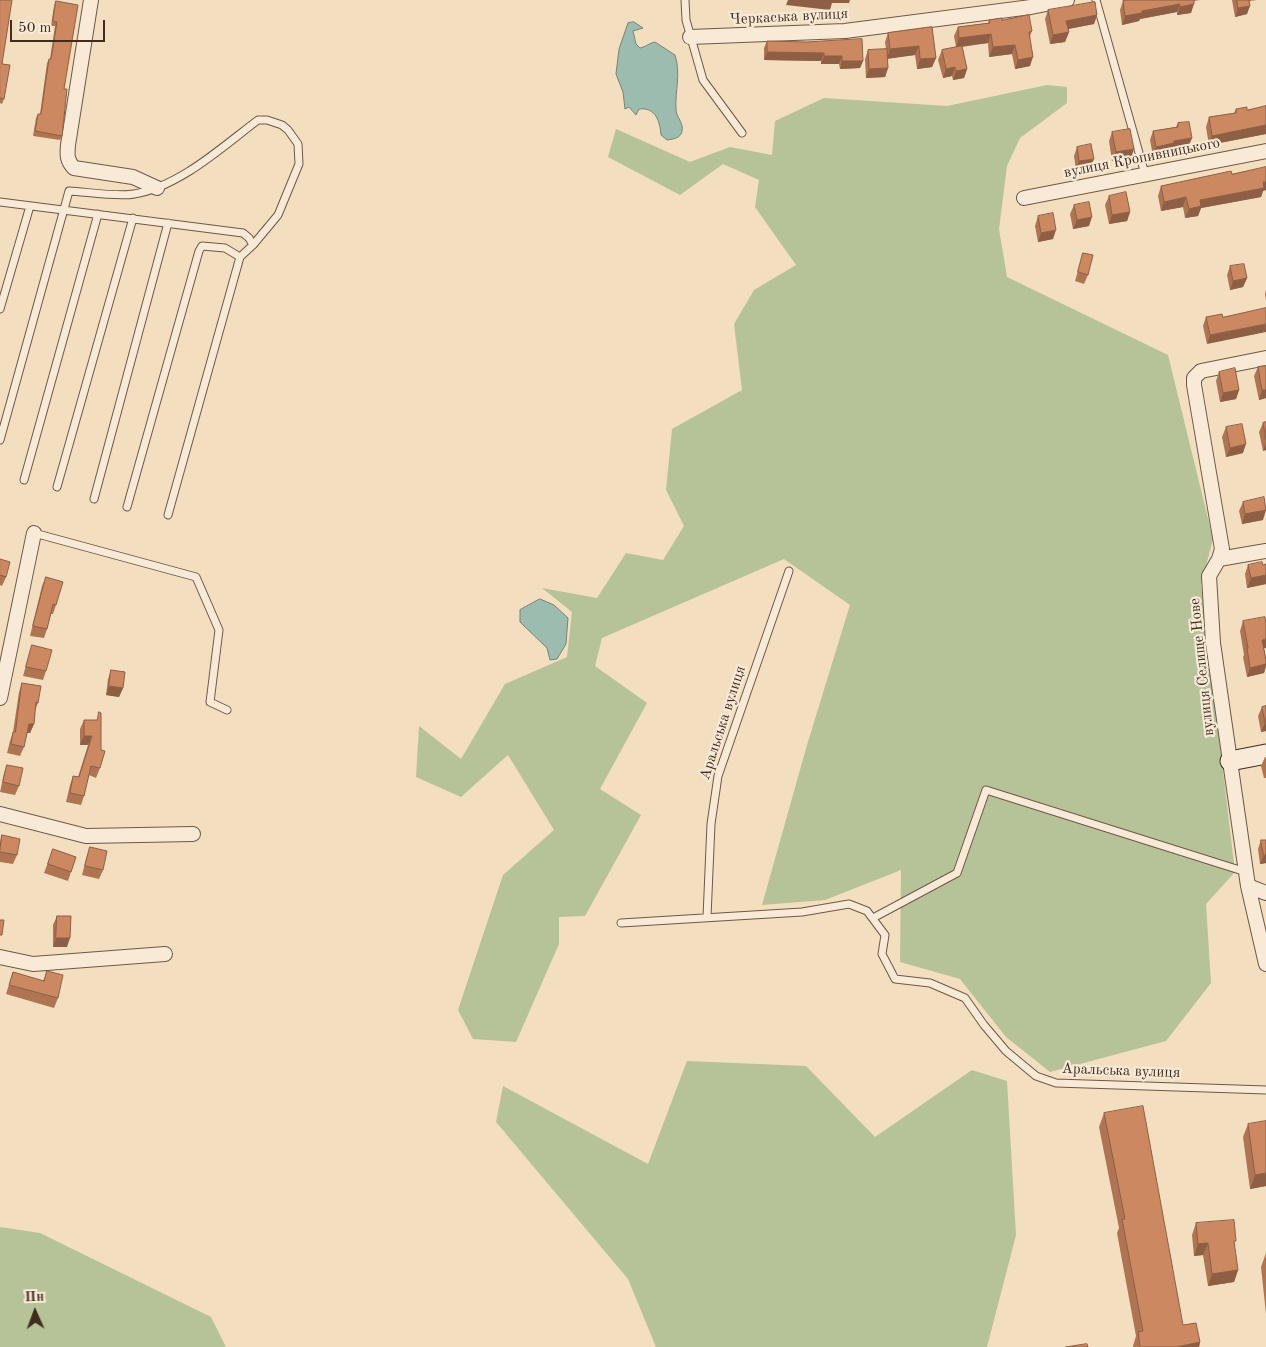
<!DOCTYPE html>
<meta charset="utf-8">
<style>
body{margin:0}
#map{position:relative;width:1266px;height:1347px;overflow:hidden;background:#f4dec0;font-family:"Old Standard TT",serif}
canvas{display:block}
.north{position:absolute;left:10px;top:1287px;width:50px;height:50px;-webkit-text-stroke:4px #f8ead6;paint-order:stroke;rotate:358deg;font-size:14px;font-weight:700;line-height:20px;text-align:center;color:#412b1c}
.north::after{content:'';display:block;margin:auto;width:18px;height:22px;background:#412b1c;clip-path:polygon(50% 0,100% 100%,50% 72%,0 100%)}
.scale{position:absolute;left:10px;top:20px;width:95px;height:22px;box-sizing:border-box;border:2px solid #412b1c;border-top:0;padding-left:6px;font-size:15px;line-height:18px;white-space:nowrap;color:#412b1c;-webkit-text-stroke:4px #f8ead6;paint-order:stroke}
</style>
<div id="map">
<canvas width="1266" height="1347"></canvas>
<div class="north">Пн</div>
<div class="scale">50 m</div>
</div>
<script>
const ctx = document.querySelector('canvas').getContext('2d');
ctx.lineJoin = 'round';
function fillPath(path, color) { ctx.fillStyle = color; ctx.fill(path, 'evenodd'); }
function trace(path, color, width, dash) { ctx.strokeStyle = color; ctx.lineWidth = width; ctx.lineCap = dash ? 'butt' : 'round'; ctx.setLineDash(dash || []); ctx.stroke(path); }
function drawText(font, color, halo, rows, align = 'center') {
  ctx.font = font + ' "Old Standard TT",serif'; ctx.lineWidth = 4.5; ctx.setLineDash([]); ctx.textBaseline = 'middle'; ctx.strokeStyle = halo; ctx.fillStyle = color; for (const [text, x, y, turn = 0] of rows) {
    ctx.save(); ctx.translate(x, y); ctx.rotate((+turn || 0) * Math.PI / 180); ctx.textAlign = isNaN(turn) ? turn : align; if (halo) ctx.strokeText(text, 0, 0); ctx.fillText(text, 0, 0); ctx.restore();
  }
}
fillPath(new Path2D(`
 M1047 85 1067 87V103L1020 138 1007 166 999 229 1007 277 1168 355 1213 539 1201 585 1235 872 1206 904 1211 983 1166 1041 1050 1072 1006 1037 960 979 900 962 901 870 825 900 762 905 807 745 850 605 784 559 602 638 595 666 647 703 600 789 641 815 585 916 559 917V944L516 1042 473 1039 458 1010 503 875 554 830 508 755 461 797 416 777 419 726 461 759 505 684 567 657 572 612 542 588 597 598 626 553 663 560 684 526 666 490 672 429 742 390 734 324 754 290 796 265 755 207 759 180 723 164 680 195 608 157 616 129 690 162 730 147 772 155 775 121 824 98 947 106Z
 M687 1061 806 1066 875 1137 972 1070 1007 1081 1016 1235 987 1347H656L628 1279 496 1122 503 1086 648 1164Z
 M0 1227 40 1233 211 1317 226 1347H0Z`), '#b6c297');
const water = new Path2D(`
 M634 22 643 28 633 31 636 44 640 48C646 47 649 43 655 42L675 55C681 73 675 91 676 109 676 117 684 123 682 131 681 138 674 139 667 140L661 135C660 122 656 107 639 109L636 115 629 107 625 109 623 92 616 74 619 49 628 23Z
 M540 599 554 605 568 618 566 644 557 659 550 660 547 648 520 622V610Z`);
fillPath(water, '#9cbcaf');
trace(water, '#788274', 1);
const lane = new Path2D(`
 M685 0 686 20 703 80 742 133
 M1096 0 1145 174
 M0 202 243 233 249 238 253 245 240 257 168 515
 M0 309 30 206
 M0 440 69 191C87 192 119 197 134 194 179 187 222 147 258 120H267L282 125 288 130 298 144 299 164 278 215 253 245
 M24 480 98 214
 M57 487 133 218
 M94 499 168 223
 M127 507 199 251 202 246 225 248 240 257
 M34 533 196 577 219 630 210 702 227 710
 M707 917 711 824 718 776 789 571
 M873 918 957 873 986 790 1246 872
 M621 923 802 912 849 904 867 911 885 935 882 954 895 979 930 983 965 998 984 1025 1006 1051 1036 1076 1056 1083 1266 1090`);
const street = new Path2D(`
 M91 0 68 145C67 155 67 161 74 168L133 177 157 188
 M690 37 845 31 1031 7 1067 0
 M1024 198 1266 151
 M1266 358 1201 371 1194 378V385L1222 549 1219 559 1209 576 1213 643 1248 886 1266 964
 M1219 559 1266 551
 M0 698 34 533
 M0 814 86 836 193 834
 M1248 886 1266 893
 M0 957 33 964 165 954`);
const secondary = new Path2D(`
 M1230 761 1266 754`);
trace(lane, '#6e5845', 9);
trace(street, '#6e5845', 16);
trace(secondary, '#412b1c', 21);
trace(lane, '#f8ead6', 7);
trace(street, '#f8ead6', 14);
trace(secondary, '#f8ead6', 19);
fillPath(new Path2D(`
 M0 0 4 99 2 104 0 103Z
 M1128 0H1200L1194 1 1191 13 1177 15V12L1140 19 1139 21 1122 25 1120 10 1123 1Z
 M1232 0H1257L1250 1 1247 14 1235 17Z
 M56 1 64 89 62 136 60 140 33 136 36 118 38 114H40L47 63 49 59H50L55 26H51L54 6Z
 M1048 10 1097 15 1094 24 1068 29 1069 32 1065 42 1050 44 1045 19Z
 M989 20H1002L1032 31 1030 36V66L1015 69 1012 54 989 57 988 43 962 47 967 69 964 78 953 80 952 76 943 78 938 60 942 50 956 47 954 36 958 27 988 23Z
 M932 27 936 58 932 67 917 69 915 55 888 58V68L885 77 866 78 865 59 868 50 886 49 885 42 888 33Z
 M767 41 863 61 860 68 840 69 839 64H821V61L764 60V48Z
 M1266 106V134L1209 145 1206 127 1209 117 1234 113 1236 109 1247 110Z
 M1178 123 1192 138 1188 147 1172 150 1171 153 1153 156 1150 140 1153 131 1176 127Z
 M1112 132 1131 158 1112 161 1109 141Z
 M1077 147 1090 168 1076 170 1074 156Z
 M1266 166V190L1263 191 1261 197 1201 208 1198 216 1185 218 1183 207 1161 211 1158 196 1161 186 1232 174 1265 168Z
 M1109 196 1130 212 1127 221 1109 224 1105 205Z
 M1074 205 1089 226 1073 229 1070 214Z
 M1038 216 1053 239 1038 242 1035 226Z
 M1083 253 1088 275 1084 284 1075 281Z
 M1230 266 1247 278 1243 287 1230 290 1227 275Z
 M1266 290V301L1265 294Z
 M1206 317H1223L1207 344 1203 326Z
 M1266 366V398L1259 400 1254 376 1258 367Z
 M1219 372 1239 390 1236 399 1220 402 1216 381Z
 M1266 422V450L1263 451 1259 432 1263 423Z
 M1226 427 1243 453 1226 457 1222 437Z
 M1243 502 1263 520 1242 524 1239 511Z
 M0 559 6 577 2 586 0 585Z
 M1266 564V584L1247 588 1245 574 1248 565H1263Z
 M46 577 56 605 53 614H51L47 629 44 638 30 636 42 586Z
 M1243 621 1266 648H1264L1266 660V667L1264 673 1247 677 1243 657 1244 655 1240 631Z
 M32 645 46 671 43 680 23 676Z
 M111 670 123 688 119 697 106 695 108 679Z
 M22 683 38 703 35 710 34 724 30 733H27L24 747 20 756 7 753 10 741 13 732 19 692Z
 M1266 706V731L1261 732 1258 716 1262 707Z
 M84 720 100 768 96 778 89 775 84 796 81 805 66 802 70 785 73 776 78 777 88 745H80V729Z
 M1265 757H1266V778H1264L1261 766Z
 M7 765 19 786 15 795 0 792 4 774Z
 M2 835 17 855 13 864 0 862V842Z
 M1261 840 1266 863 1260 864 1258 849Z
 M90 847 103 870 99 879 82 875 87 856Z
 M53 849 76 857 68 881 44 873Z
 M57 916 67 947H53V925Z
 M47 971 58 998 54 1008 6 994 13 972 43 981Z
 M1104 1113 1183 1325 1200 1342 1199 1347H1133V1346L1136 1336 1117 1233 1119 1228 1099 1127Z
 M1248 1124 1266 1186 1250 1189 1243 1137Z
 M1196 1223 1238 1270 1234 1282 1208 1286 1203 1255 1194 1256 1192 1235Z
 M1266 1253V1314L1261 1267Z`), '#af7553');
fillPath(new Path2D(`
 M788 0H850L849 3H832L830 10 786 5Z
 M1180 4 1177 12 1140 19 1139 21 1122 25 1125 16 1142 11Z
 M1194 4 1191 13 1177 15 1180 7Z
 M1250 6 1247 14 1235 17 1238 8Z
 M1097 15 1094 24 1063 30 1066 21Z
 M1069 32 1065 42 1050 44 1053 35Z
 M991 34 988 43 956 47 959 38Z
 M1015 45 1012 54 989 57 993 47Z
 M919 46 915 55 887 59 890 49Z
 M767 52 824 53 821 61 764 60Z
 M824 56H842L839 64H821Z
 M1033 57 1030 66 1015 69 1018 60Z
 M936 58 932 67 917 69 920 59Z
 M842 61H863L860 68 840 69Z
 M955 67 952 76 943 78 946 69Z
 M888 68 885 77 866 78 869 69Z
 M967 69 964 78 953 80 956 71Z
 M1266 125V134L1209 145 1212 136Z
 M1192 138 1188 147 1172 150 1171 153 1153 156 1156 147 1174 141Z
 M1134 149 1131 158 1112 161 1116 152Z
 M1094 159 1090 168 1076 170 1079 161Z
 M1266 182V190L1263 191 1261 197 1201 208 1198 216 1185 218 1189 209 1200 200Z
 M1186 197 1183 207 1161 211 1164 202Z
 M1130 212 1127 221 1109 224 1112 215Z
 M1092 217 1089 226 1073 229 1077 220Z
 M1056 230 1053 239 1038 242 1041 233Z
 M1247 278 1243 287 1230 290 1233 281Z
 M1266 324V332L1207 344 1210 335Z
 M1239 390 1236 399 1220 402 1223 393Z
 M1262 390H1266V398L1259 400Z
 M1266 443V450L1263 451Z
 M1246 444 1243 453 1226 457 1230 448Z
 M1266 510 1263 520 1242 524 1245 514Z
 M1266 575V584L1247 588 1251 578Z
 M1266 639V648L1259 649 1262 640Z
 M1266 664 1264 673 1247 677 1250 668Z
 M109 686 123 688 119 697 106 695Z
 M1266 722V731L1261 732 1265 723Z
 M29 724H34L30 733H25Z
 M84 736H92L88 745H80Z
 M1264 855H1266V863L1260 864Z
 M56 938H70L67 947H53Z
 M1266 1173V1186L1250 1189 1255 1175Z
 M1208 1243 1203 1255 1194 1256 1198 1244Z
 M1238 1270 1234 1282 1208 1286 1212 1274Z
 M1200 1342 1199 1347H1177Z`), '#8e5f44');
const building = new Path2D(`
 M0 0H12L2 64 10 65 4 99 0 98Z
 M1128 0H1194V4L1180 7V4L1142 11V13L1125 16 1123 1Z
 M1237 0H1249L1250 6 1238 8Z
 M56 1 78 5 64 89H67L62 136 35 131 38 114H41L49 59H51L57 22 53 21Z
 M1095 2 1097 15 1066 21 1069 32 1053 35 1048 10Z
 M1029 15 1032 31 1029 32 1033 57 1018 60 1015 45 993 47 991 34 959 38 958 27 990 23 989 20 1002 18V20Z
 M932 27 936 58 920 59 919 46 890 49 888 33Z
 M862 39 863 61H842V56H824V53L767 52V41L806 42Z
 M962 46 967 69 956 71 955 67 946 69 942 50Z
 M887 49 888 68 869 69 868 50Z
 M1266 106V125L1212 136 1209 117 1236 113V109L1247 107V110Z
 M1189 122 1192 138 1174 141V143L1156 147 1153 131 1178 127V123Z
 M1130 129 1134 149 1116 152 1112 132Z
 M1091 144 1094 159 1079 161 1077 147Z
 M1266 167V182H1263L1264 188 1200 200 1201 206 1189 209 1186 197 1164 202 1161 186 1231 171 1232 174Z
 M1126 192 1130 212 1112 215 1109 196Z
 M1089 202 1092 217 1077 220 1074 205Z
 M1053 213 1056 230 1041 233 1038 216Z
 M1083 253 1093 255 1088 275 1078 272Z
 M1244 264 1247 278 1233 281 1230 266Z
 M1266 308V324L1210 335 1206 317 1222 314 1223 317Z
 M1266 366V390H1262L1258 367Z
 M1235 368 1239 390 1223 393 1219 372Z
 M1266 422V440L1263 423Z
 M1242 424 1246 444 1230 448 1226 427Z
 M1264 497 1266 510 1245 514 1243 502Z
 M0 559 10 562 6 577 0 575Z
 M1262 562 1263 565 1266 564V575L1251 578 1248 565Z
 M46 577 63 582 56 605 53 604 47 629 33 626Z
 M1265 617 1266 623V639L1262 640 1266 660V664L1250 668 1247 648H1248L1243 621Z
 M32 645 52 650 46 671 26 667Z
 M111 670 125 672 123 688 109 686Z
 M22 683 41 686 38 703 36 702 34 724H29L24 747 11 744 13 732H15Z
 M1266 706V722L1265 723 1262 707Z
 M99 712 101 713V750L105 751 100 768 91 766 84 796 70 793 73 776 79 777 92 736H84V720H97Z
 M7 765 23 768 19 786 3 782Z
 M2 835 20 839 17 855 0 852Z
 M1261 840H1266V855H1264Z
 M90 847 107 851 103 870 85 866Z
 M53 849 76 857 71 872 48 864Z
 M57 916H71L70 938H56Z
 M0 920H4L2 935H0Z
 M47 971 63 975 58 998 9 985 13 972 44 981Z
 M1143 1106 1183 1325 1196 1323 1200 1342 1177 1347H1140L1138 1332 1143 1331 1122 1219H1125L1104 1113Z
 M1266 1121V1173L1255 1175 1248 1124Z
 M1234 1220 1236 1241H1234L1238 1270 1212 1274 1208 1243 1198 1244 1196 1223Z
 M1087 1344 1088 1347H1066Z`);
fillPath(building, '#cb8861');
trace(building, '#8e5f44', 1);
drawText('15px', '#412b1c', '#f8ead6', [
 ["Черкаська вулиця",789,17,-3],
 ["вулиця Кропивницького",1142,158,-11],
 ["вулиця Селище Нове",1202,667,-96],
 ["Аральська вулиця",723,723,-72],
 ["Аральська вулиця",1121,1071,2]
]);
</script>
